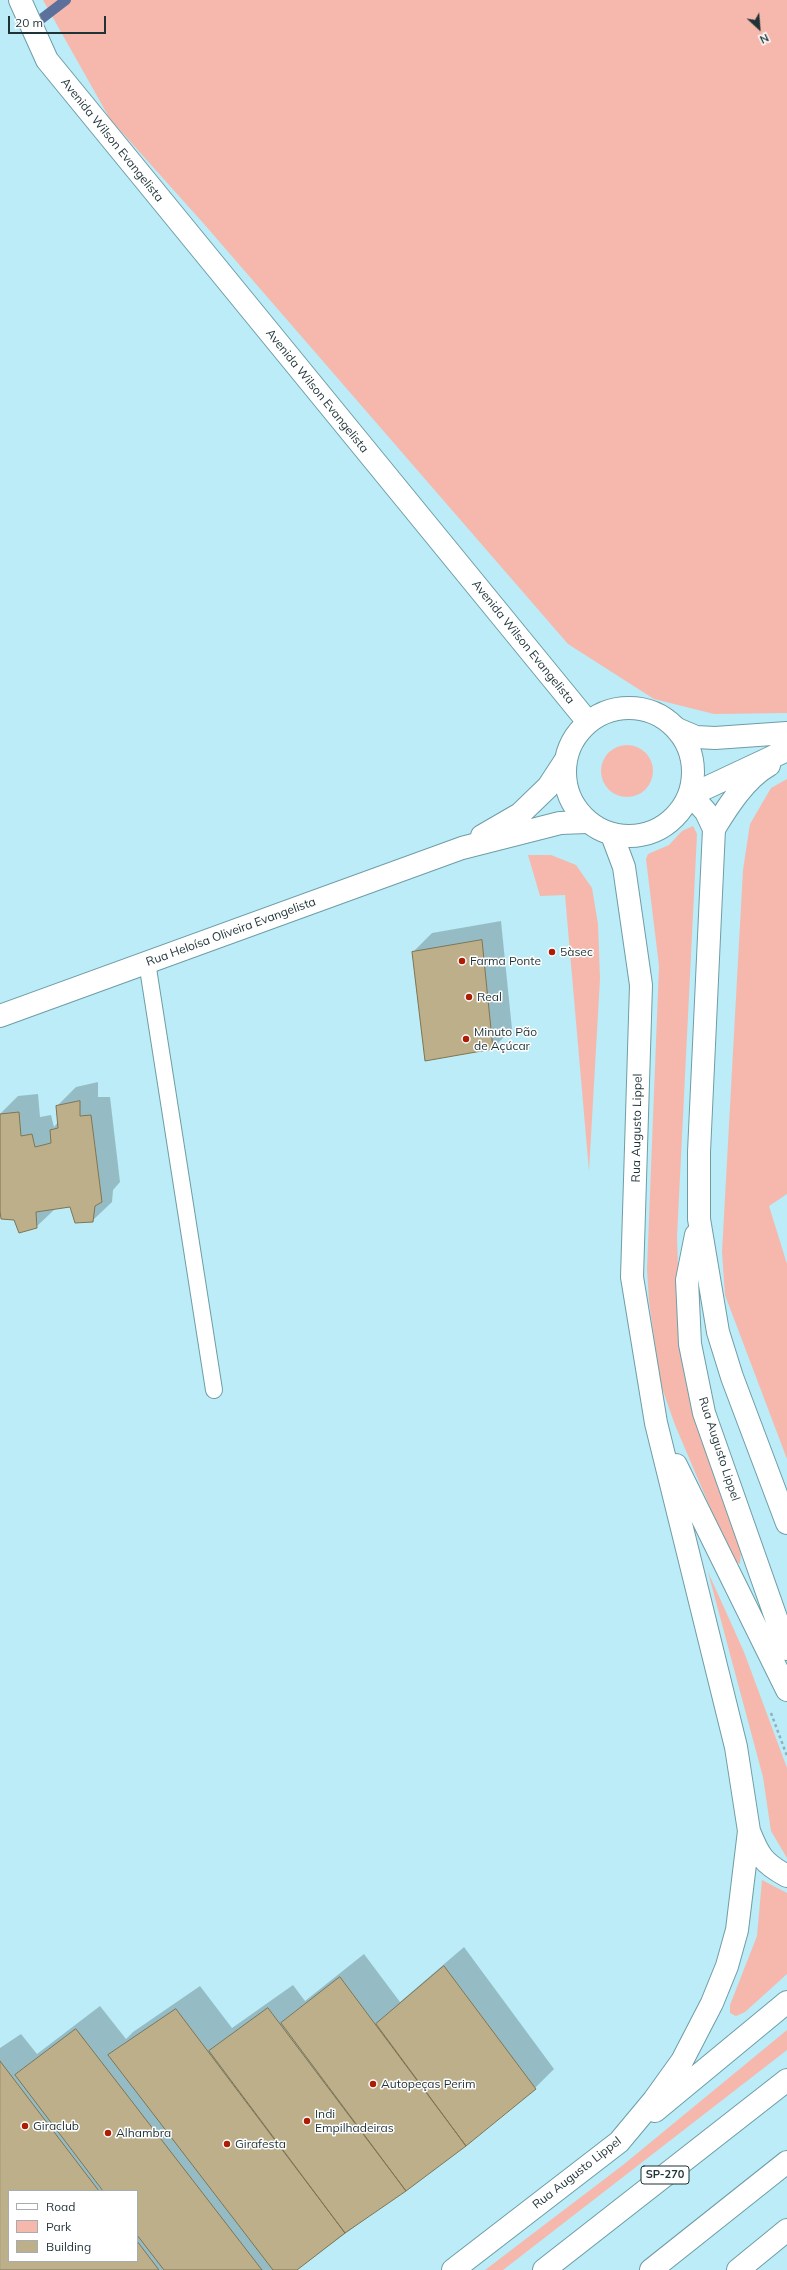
<!DOCTYPE html>
<meta charset="utf-8">
<style>
body{margin:0}
#map{position:relative;width:787px;height:2270px;overflow:hidden;background:#bbecf7;font-family:Mulish,sans-serif}
canvas{display:block}
.legend{position:absolute;left:8px;top:2190px;width:130px;height:72px;box-sizing:border-box;background:#fff;border:1px solid #a5adaf;margin:0;padding:5px 7px;list-style:none;font-size:12px;color:#1f3236}
.legend li{display:flex;align-items:center;gap:8px;height:20px}
.legend b{width:20px;border:1px solid #a5adaf}
.north{position:absolute;left:739px;top:8px;width:40px;height:40px;-webkit-text-stroke:3px #fff;paint-order:stroke;rotate:154deg;font-size:11px;font-weight:700;line-height:16px;text-align:center;color:#1f3236}
.north::after{content:'';display:block;margin:auto;width:14px;height:18px;background:#1f3236;clip-path:polygon(50% 0,100% 100%,50% 72%,0 100%)}
.scale{position:absolute;left:8px;top:16px;width:98px;height:18px;box-sizing:border-box;border:2px solid #1f3236;border-top:0;padding-left:5px;font-size:12px;line-height:14px;white-space:nowrap;color:#1f3236;-webkit-text-stroke:3px #fff;paint-order:stroke}
</style>
<div id="map">
<canvas width="787" height="2270"></canvas>
<ul class="legend">
<li><b style="height:5px;background:#fff"></b>Road</li>
<li><b style="height:11px;background:#f6b8ac"></b>Park</li>
<li><b style="height:11px;background:#bcaf8a"></b>Building</li>
</ul>
<div class="north">N</div>
<div class="scale">20 m</div>
</div>
<script>
const ctx = document.querySelector('canvas').getContext('2d');
ctx.lineJoin = 'round';
function fillPath(path, color) { ctx.fillStyle = color; ctx.fill(path, 'evenodd'); }
function trace(path, color, width, dash) { ctx.strokeStyle = color; ctx.lineWidth = width; ctx.lineCap = dash ? 'butt' : 'round'; ctx.setLineDash(dash || []); ctx.stroke(path); }
function drawText(font, color, halo, rows, align = 'center') {
  ctx.font = font + ' Mulish,sans-serif'; ctx.lineWidth = 3; ctx.setLineDash([]); ctx.textBaseline = 'middle'; ctx.strokeStyle = halo; ctx.fillStyle = color; for (const [text, x, y, turn = 0] of rows) {
    ctx.save(); ctx.translate(x, y); ctx.rotate((+turn || 0) * Math.PI / 180); ctx.textAlign = isNaN(turn) ? turn : align; if (halo) ctx.strokeText(text, 0, 0); ctx.fillText(text, 0, 0); ctx.restore();
  }
}
fillPath(new Path2D(`
 M43 0H787V713L714 714 654 699 568 644 204 224 110 119Z
 M601 771a26 26 0 1 1 52 0a26 26 0 1 1-52 0Z
 M787 779V1194L769 1206 787 1264V1459L725 1295 722 1252 743 870 750 824 771 788Z
 M693 826 697 834 677 1237 681 1359 690 1402 741 1551 740 1564 732 1559 675 1425 661 1385 649 1302 647 1269 659 966 646 859 648 854 669 845 682 831Z
 M528 855H551L576 865 592 888 598 924 600 979 589 1171 565 895 540 896Z
 M708 1572 744 1652 787 1768V1858L771 1831 763 1777Z
 M762 1880 787 1893V1974L745 2012 736 2016 730 2013V2005L757 1936Z
 M787 2030V2050L503 2270H485L623 2165Z`), '#f6b8ac');
fillPath(new Path2D(`
 M501 921 512 1029 493 1048 413 952 432 933Z
 M98 1082V1097H110L120 1182 113 1190 112 1202 92 1221 71 1206 55 1209 36 1227 15 1219 0 1205V1114L18 1096 38 1094 40 1117 51 1115 54 1127 58 1122 57 1106 76 1087Z
 M464 1947 554 2069 535 2088 465 2145 296 2270H0V2048L21 2034 37 2054 100 2006 126 2039 133 2032 200 1986 232 2028 293 1985 305 2001 364 1954 400 2002ZM9 2191H137V2261H9Z`), '#0003');
trace(new Path2D(`
 M36 23 66 0`), '#5d6f9b', 10);
const building = new Path2D(`
 M482 940 493 1049 425 1061 412 952Z
 M80 1101V1116L91 1115 102 1202 95 1206 93 1222 75 1223 70 1207 36 1212 37 1228 19 1233 14 1220 1 1219 0 1211V1114L19 1112 21 1136 32 1134 35 1147 51 1143 50 1130 58 1128 56 1106Z
 M444 1966 536 2089 466 2146 376 2024Z
 M340 1977 466 2146 406 2191 281 2023Z
 M268 2008 406 2191 345 2233 209 2051Z
 M176 2009 345 2233 297 2270H273L108 2055Z
 M76 2029 262 2270H164L137 2235V2191H103L15 2075Z
 M0 2061 99 2191H9V2261H137V2241L159 2270H0Z`);
fillPath(building, '#bcaf8a');
trace(building, '#7f7451', 1);
const service = new Path2D(`
 M147 962 214 1390`);
const minor = new Path2D(`
 M677 729 696 737 715 738 787 733
 M691 795 787 750
 M714 829C728 806 746 778 769 765
 M482 836 520 814 548 787 565 761
 M0 1016 462 848 560 823 587 822`);
const secondary = new Path2D(`
 M20 0 47 60 588 722
 M565 772a64 64 0 1 1 128 0a64 64 0 1 1-128 0Z
 M691 795 706 812 714 829 699 1152V1219L718 1332 732 1377 787 1523
 M696 1235 687 1280 690 1344 704 1413 787 1649
 M676 1465 787 1690
 M749 1831C759 1856 763 1863 787 1876
 M655 2111 787 2002
 M453 2270 619 2142 654 2100 682 2061 712 2003 727 1966 737 1930 749 1831 736 1747 656 1423 632 1277 641 985 624 867 612 835`);
const trunk = new Path2D(`
 M544 2270 787 2080`);
const motorway = new Path2D(`
 M651 2270 787 2162
 M738 2270 787 2230`);
trace(service, '#6e9da6', 18);
trace(minor, '#6e9da6', 24);
trace(secondary, '#6e9da6', 24);
trace(trunk, '#6e9da6', 24);
trace(motorway, '#6e9da6', 24);
trace(new Path2D(`
 M771 1713 787 1756`), '#8bb3bc', 2.5, [3, 3]);
trace(service, '#fff', 16);
trace(minor, '#fff', 22);
trace(secondary, '#fff', 22);
trace(trunk, '#fff', 22);
trace(motorway, '#fff', 22);
for (const [x, y, r, color] of [
 [552,952,4,"#ac1d04"],
 [462,961,4,"#ac1d04"],
 [469,997,4,"#ac1d04"],
 [466,1039,4,"#ac1d04"],
 [373,2084,4,"#ac1d04"],
 [307,2121,4,"#ac1d04"],
 [25,2126,4,"#ac1d04"],
 [108,2133,4,"#ac1d04"],
 [227,2144,4,"#ac1d04"]
]) { const dot = new Path2D(); dot.arc(x, y, r, 0, 2 * Math.PI); ctx.fillStyle = color; ctx.fill(dot); trace(dot, '#fff', 1.5); }
for (const [x, y, w] of [
 [665,2175,48]
]) { const box = new Path2D(); box.roundRect(x - w / 2, y - 9, w, 18, 3); ctx.fillStyle = '#fff'; ctx.fill(box); trace(box, '#1f3236', 1); }
drawText('bold 11px', '#1f3236', null, [
 ["SP-270",665,2175]
]);
drawText('12px', '#1f3236', '#fff', [
 ["Avenida Wilson Evangelista",112,140,51],
 ["Avenida Wilson Evangelista",317,391,51],
 ["Avenida Wilson Evangelista",523,642,51],
 ["Rua Heloísa Oliveira Evangelista",231,932,-20],
 ["Rua Augusto Lippel",637,1128,-89],
 ["Rua Augusto Lippel",719,1449,72],
 ["Rua Augusto Lippel",577,2173,-38]
]);
drawText('12px', '#1f3236', '#fff', [
 ["5àsec",560,952],
 ["Farma Ponte",470,961],
 ["Real",477,997],
 ["Minuto Pão",474,1032],
 ["de Açúcar",474,1046],
 ["Autopeças Perim",381,2084],
 ["Indi",315,2114],
 ["Empilhadeiras",315,2128],
 ["Giraclub",33,2126],
 ["Alhambra",116,2133],
 ["Girafesta",235,2144]
], 'left');
</script>
